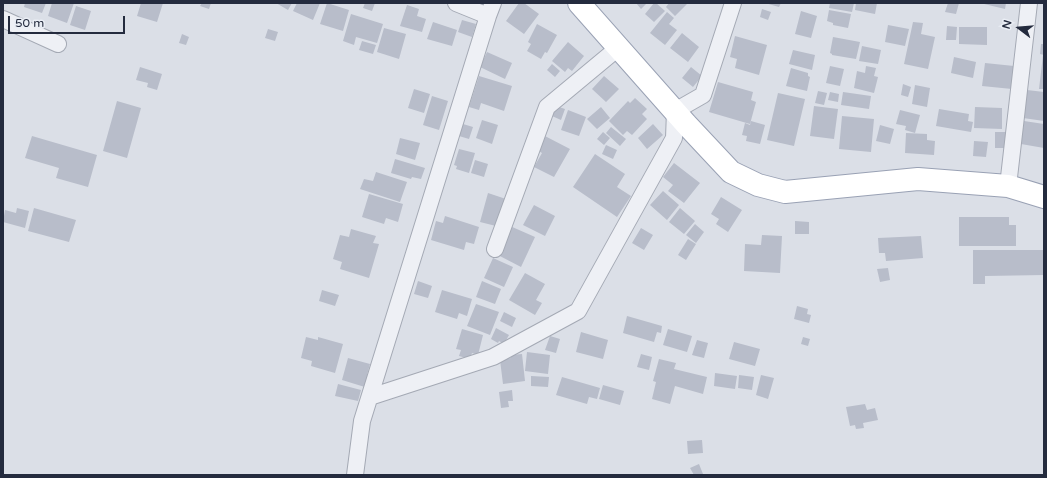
<!DOCTYPE html>
<style>
body{margin:0}
#map{position:relative;width:1047px;height:478px;overflow:hidden;background:#dbdfe7;font-family:"Varela Round",sans-serif}
canvas{display:block}
.frame{position:absolute;inset:0;border:4px solid #242b3e;pointer-events:none}
.north{position:absolute;left:999px;top:8px;width:40px;height:40px;-webkit-text-stroke:3px #eaeef5;paint-order:stroke;rotate:286deg;font-size:11px;font-weight:700;line-height:16px;text-align:center;color:#242b3e}
.north::after{content:'';display:block;margin:auto;width:14px;height:18px;background:#242b3e;clip-path:polygon(50% 0,100% 100%,50% 72%,0 100%)}
.scale{position:absolute;left:8px;top:16px;width:117px;height:18px;box-sizing:border-box;border:2px solid #242b3e;border-top:0;padding-left:5px;font-size:12px;line-height:14px;white-space:nowrap;color:#242b3e;-webkit-text-stroke:3px #eaeef5;paint-order:stroke}
</style>
<div id="map">
<canvas width="1047" height="478"></canvas>
<div class="frame"></div>
<div class="north">N</div>
<div class="scale">50 m</div>
</div>
<script>
const ctx = document.querySelector('canvas').getContext('2d');
ctx.lineJoin = 'round';
function fillPath(path, color) { ctx.fillStyle = color; ctx.fill(path, 'evenodd'); }
function trace(path, color, width, dash) { ctx.strokeStyle = color; ctx.lineWidth = width; ctx.lineCap = dash ? 'butt' : 'round'; ctx.setLineDash(dash || []); ctx.stroke(path); }
fillPath(new Path2D(`
 M25 3H46L42 13 24 7Z
 M52 3H74L67 23 48 16Z
 M141 3H163L157 22 137 16Z
 M202 3H211L209 9 200 6Z
 M276 3H292L288 10Z
 M297 3H320L313 20 293 11Z
 M327 3 349 10 343 31 320 24Z
 M365 3H375L372 11 363 8Z
 M519 3H524L539 14 524 34 506 21Z
 M636 3H647L641 9Z
 M654 3H656L665 11 654 22 645 14Z
 M669 3H686L687 4 675 16 666 7Z
 M765 3H781L779 7Z
 M830 3H854L852 12 829 8Z
 M856 3H877L875 14 855 10Z
 M948 3H959L956 14 945 12Z
 M980 3H1006L1005 9Z
 M407 5 419 9 417 16 426 19 422 32 400 26Z
 M76 6 91 11 85 30 70 25Z
 M762 9 771 12 768 20 760 17Z
 M829 10 851 14 848 28 833 25V23L827 21Z
 M801 11 817 16 811 38 795 34Z
 M667 12 674 18 669 24 677 30 665 45 650 33Z
 M351 14 383 24 377 43 356 37 354 45 343 41Z
 M462 20 476 24 472 37 458 32Z
 M433 22 457 30 452 46 427 39Z
 M913 22 923 23 921 34 935 37 928 69 904 64Z
 M537 24 557 35 547 53 545 52 541 59 527 51 531 44 528 42Z
 M888 25 909 29 905 46 885 42Z
 M947 26 957 27 956 40H946Z
 M959 27H987V45L959 44Z
 M384 28 406 34 399 59 377 52Z
 M268 29 278 32 275 41 265 38Z
 M682 33 699 47 688 62 670 48Z
 M182 34 189 37 186 45 179 43Z
 M735 36 767 45 759 75 735 68 737 59 730 57Z
 M833 37 860 42 856 59 832 55V54L830 53Z
 M362 41 376 45 373 54 359 50Z
 M568 42 584 56 572 71 568 68 565 72 552 61Z
 M1041 44H1044V55L1040 54Z
 M862 46 881 50 878 64 859 61Z
 M793 50 815 55 812 70 789 64Z
 M487 52 512 63 505 79 480 67Z
 M1043 55H1044V89H1039Z
 M954 57 976 62 973 78 951 73Z
 M985 63 1014 66 1012 89 982 86Z
 M552 64 560 71 555 77 547 70Z
 M830 66 844 69 840 86 826 83Z
 M866 66 876 68 874 76 878 77 874 93 854 88 857 71 865 73Z
 M140 67 162 74 157 90 147 87 148 83 136 80Z
 M691 67 702 76 693 87 682 78Z
 M791 68 808 73V76L810 77 807 91 786 86Z
 M479 76 512 86 504 111 481 103 479 110 469 107Z
 M604 76 619 89 606 102 592 89Z
 M718 82 753 92 751 100 756 102 750 124 709 112Z
 M903 84 911 87 908 97 901 95Z
 M915 85 930 88 927 107 912 104Z
 M414 89 430 94 424 113 408 108Z
 M1027 90 1044 92V121L1023 118Z
 M818 91 827 93 824 105 815 103Z
 M830 92 839 94 838 102 828 100Z
 M843 92 871 96 869 109 841 105Z
 M778 93 805 99 794 146 767 140Z
 M432 96 448 101 439 130 423 125Z
 M635 98 647 109 642 114 647 119 632 135 627 131 623 135 609 121 628 101 630 103Z
 M117 101 141 108 127 158 103 151Z
 M556 106 565 109 561 120 552 116Z
 M814 106 838 109 834 139 810 136Z
 M601 107 610 118 597 129 587 119Z
 M975 107 1002 108V129L974 128Z
 M939 109 969 114 968 121 973 122 971 132 936 126Z
 M568 110 586 117 579 136 561 130Z
 M900 110 920 115 915 133 905 130 906 126 896 124Z
 M842 116 874 119 871 152 839 149Z
 M482 120 498 125 492 144 476 138Z
 M751 121 765 125 760 144 746 141 747 136 742 135 745 123 750 125Z
 M1024 121 1044 124V148L1021 144Z
 M463 124 473 127 469 139 459 136Z
 M653 124 663 135 647 149 638 138Z
 M880 125 894 129 890 144 876 141Z
 M611 127 626 139 620 146 606 133Z
 M603 132 610 138 604 145 597 139Z
 M995 132H1009L1010 148H995Z
 M906 133 927 134V140L935 141 934 155 905 153Z
 M543 135 570 149 554 177 534 167 542 153 535 149Z
 M32 136 97 155 88 187 56 178 59 168 25 158Z
 M400 138 420 143 415 160 396 154Z
 M974 141 988 142 986 157 973 156Z
 M606 145 617 150 613 159 602 154Z
 M459 149 475 153 469 173 456 169 457 166 454 165Z
 M595 154 625 174 617 187 631 196 617 217 573 187Z
 M395 159 425 168 421 179 412 177 411 179 391 173Z
 M475 160 488 164 484 177 471 173Z
 M674 163 700 183 684 203 668 191 673 185 663 177Z
 M376 172 407 182 400 202 360 189 364 179 373 181Z
 M663 191 679 205 667 220 650 205Z
 M488 193 509 200 496 226 480 222Z
 M369 194 403 204 398 222 386 218 384 224 362 217Z
 M721 197 742 210 728 232 716 224 719 219 711 214Z
 M534 205 555 216 545 236 523 225Z
 M17 208 29 211 25 228 3 222 5 210 16 213Z
 M34 208 76 220 69 242 28 231Z
 M680 208 695 221 684 234 669 222Z
 M445 216 479 227 474 244 466 242 464 250 431 240 436 221 443 223Z
 M959 217H1009V225H1016V246H959Z
 M795 221 809 222V234H795Z
 M695 224 704 232 696 243 686 235Z
 M510 226 535 237 521 267 496 254Z
 M641 228 653 235 644 250 632 243Z
 M351 229 376 236 373 243 379 244 369 278 340 269 342 262 333 259 340 235 349 237Z
 M762 235 782 236 780 273 744 271 745 244 761 245Z
 M921 236 923 258 886 261 885 253H879L878 238Z
 M688 239 696 244 686 260 678 255Z
 M973 250H1044V275L985 276V284H973Z
 M493 258 513 267 504 287 484 278Z
 M888 268 890 280 880 282 877 269Z
 M525 273 545 284 536 300 542 303 535 315 509 300Z
 M418 281 432 286 428 298 414 294Z
 M482 281 501 289 495 304 476 297Z
 M322 290 339 295 335 306 319 301Z
 M442 290 472 299 467 316 459 313 457 319 435 312Z
 M476 304 499 312 490 335 467 326Z
 M797 306 808 309 807 314 811 315 809 323 794 319Z
 M504 312 516 318 512 327 500 321Z
 M627 316 662 326 661 333 657 332 654 342 623 333Z
 M496 328 509 335 504 344 499 341 498 343 491 339Z
 M462 329 483 335 478 355 472 353 470 359 459 356 461 350 456 349Z
 M668 329 692 336 687 352 663 345Z
 M581 332 608 340 603 359 576 352Z
 M550 336 560 339 556 353 545 350Z
 M306 337 318 340V337L343 344 335 373 311 366 312 361 301 358Z
 M803 337 810 339 808 346 801 344Z
 M697 340 708 343 704 358 692 355Z
 M734 342 760 349 755 366 729 359Z
 M527 352 550 355 548 374 525 371Z
 M522 354 525 381 503 384 500 360 511 358V355Z
 M641 354 652 357 649 370 637 367Z
 M348 358 370 364 367 375 371 376 368 388 342 380Z
 M659 359 676 363 674 369 707 377 703 394 675 386 670 404 652 399 656 382 653 381Z
 M715 373 737 376 735 389 714 386Z
 M739 375 754 377 752 390 738 388Z
 M761 375 774 378 768 399 756 395Z
 M531 376 549 377 548 387 531 386Z
 M562 377 600 388 597 399 589 397 587 404 556 395Z
 M338 384 361 390 358 401 335 396Z
 M603 385 624 391 620 405 599 399Z
 M512 390 513 401H508L509 407 501 408 499 392Z
 M865 404 867 410 875 408 878 420 863 423 864 428 856 429 855 425 850 426 846 407Z
 M702 440 703 453 688 454 687 441Z
 M699 464 703 474 694 475 690 468Z`), '#b8bdca');
const minor = new Path2D(`
 M456 3 488 16
 M3 19 58 44
 M1008 186 1029 3
 M495 249 547 107 618 48
 M370 397 493 357 578 311 674 138 675 111 703 95 733 3
 M355 475 362 421 488 16 493 3`);
const primary = new Path2D(`
 M579 3 686 124 731 172 758 185 785 192 918 179 1008 186 1044 197`);
trace(minor, '#a4a9b4', 18);
trace(primary, '#99a1b4', 24);
trace(minor, '#eef0f5', 16);
trace(primary, '#fff', 22);
</script>
